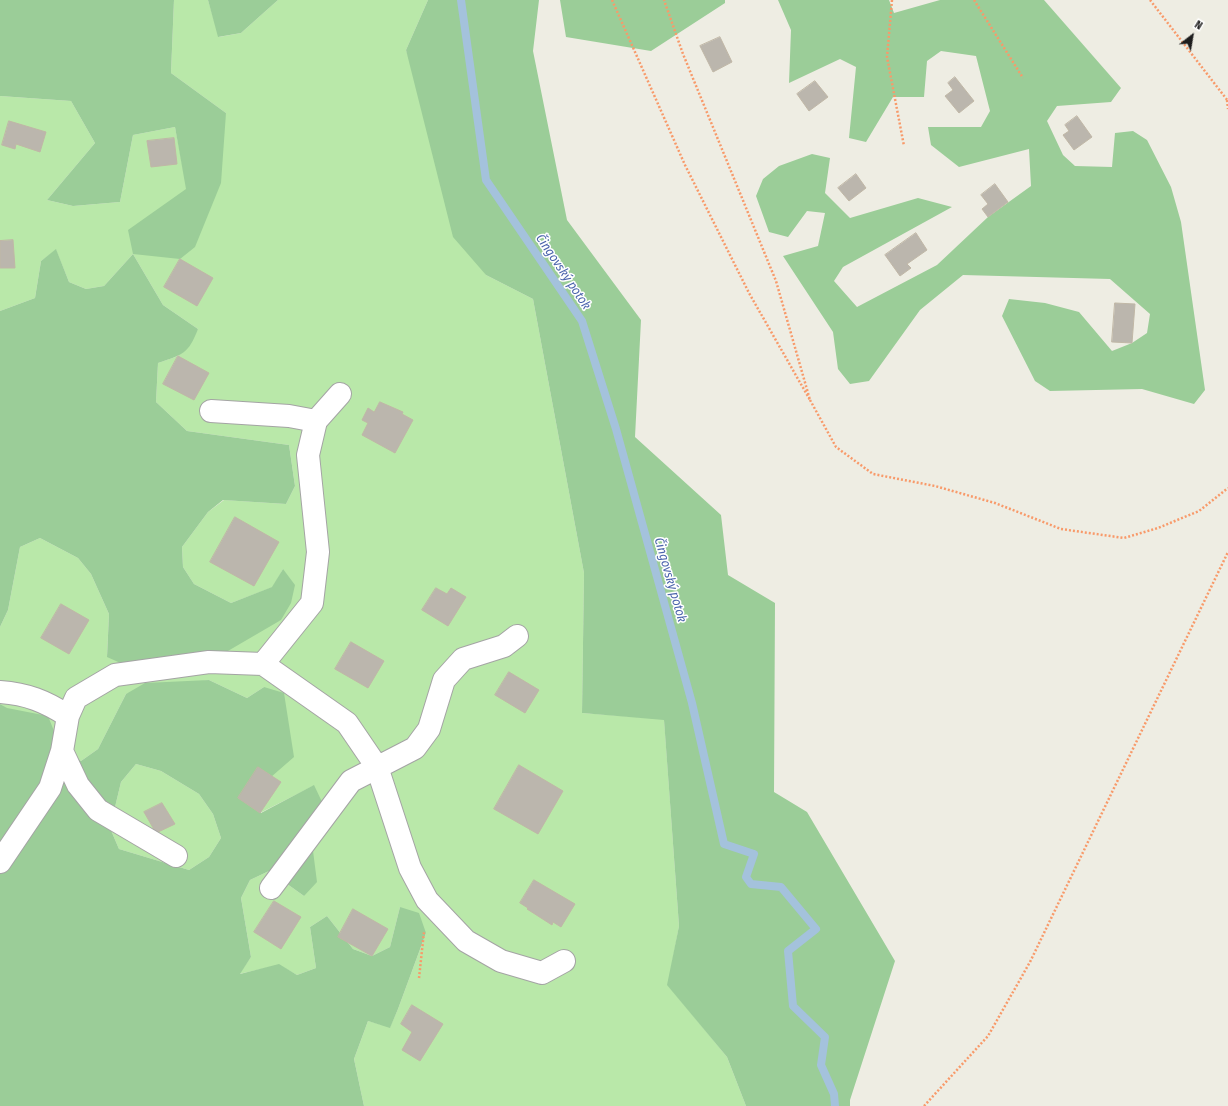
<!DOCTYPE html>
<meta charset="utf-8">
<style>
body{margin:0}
#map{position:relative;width:1228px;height:1106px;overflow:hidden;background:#eeede3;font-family:"Fira Sans Condensed",sans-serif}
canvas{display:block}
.north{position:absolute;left:1172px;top:16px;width:40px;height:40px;-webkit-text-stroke:3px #fff;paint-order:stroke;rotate:31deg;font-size:11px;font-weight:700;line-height:16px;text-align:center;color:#1d1d1d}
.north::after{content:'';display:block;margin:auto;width:14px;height:18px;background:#1d1d1d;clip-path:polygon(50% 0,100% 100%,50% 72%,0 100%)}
</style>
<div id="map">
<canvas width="1228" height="1106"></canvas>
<div class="north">N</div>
</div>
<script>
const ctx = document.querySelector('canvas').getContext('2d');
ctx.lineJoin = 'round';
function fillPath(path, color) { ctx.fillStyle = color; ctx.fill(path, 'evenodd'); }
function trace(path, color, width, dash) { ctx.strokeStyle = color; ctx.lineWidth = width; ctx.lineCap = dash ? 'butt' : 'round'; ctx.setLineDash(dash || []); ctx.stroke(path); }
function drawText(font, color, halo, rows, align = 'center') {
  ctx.font = font + ' "Fira Sans Condensed",sans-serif'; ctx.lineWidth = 3; ctx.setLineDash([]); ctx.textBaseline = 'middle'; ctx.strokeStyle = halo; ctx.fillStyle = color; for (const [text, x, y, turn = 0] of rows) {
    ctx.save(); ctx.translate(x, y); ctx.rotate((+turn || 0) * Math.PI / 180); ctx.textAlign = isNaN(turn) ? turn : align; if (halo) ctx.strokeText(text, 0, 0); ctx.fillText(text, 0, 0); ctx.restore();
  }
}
fillPath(new Path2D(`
 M174 0H208L219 37 241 33 278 0H428L406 50 486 275 533 299 584 573 582 713 664 719 679 926 668 985 727 1057 746 1106H364L354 1059 368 1021 390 1027 398 1009 426 933 400 907 390 947 372 956 353 949 327 916 310 927 316 968 297 975 279 965 239 974 251 957 241 898 250 880 269 871 304 896 312 843 313 786 260 813 248 797 264 687 247 698 209 680 126 694 98 749 81 761 62 751 0 704V627L8 610 20 547 40 538 78 558 91 574 109 614 107 656 281 620 283 569 273 587 231 603 194 584 183 567 182 547 208 512 224 500 286 504 295 486 289 445 187 431 156 402 158 363 178 356 198 329 163 305 133 254 104 286 86 289 69 282 56 250 41 261 35 298 0 311V96L71 101 95 143 47 200 73 206 120 202 133 135 175 127 187 189 180 259 226 113 171 73Z
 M136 764 161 771 199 794 213 814 221 838 209 857 189 870 119 849 110 828 121 782Z`), '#b9e8a9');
fillPath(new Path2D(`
 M0 0H174L171 73 226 113 221 183 195 247 180 259 133 254 163 305 198 329C188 354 184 354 158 363L156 402 187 431 289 445 295 486 286 504 223 500 208 512 182 547 183 567 194 584 231 603 272 587 283 569 295 585 291 603 281 620 209 662 125 665 107 657 109 614 91 574 78 558 40 538 20 547 8 610 0 627V311L35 298 41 261 56 249 69 282 86 289 104 286 133 254 128 230 186 189 175 127 133 135 120 202 73 206 47 200 95 143 71 101 0 96Z
 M208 0H278L241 33 218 37Z
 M428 0H539L533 51 567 220 641 320 635 437 721 515 728 575 775 603 774 792 807 812 895 961 850 1100V1106H746L727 1057 667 985 679 926 664 720 582 713 584 573 533 299 486 275 453 237 406 50Z
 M560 0H725V3L651 51 566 37Z
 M778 0H889L894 13 940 0H1044L1121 88 1111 102 1057 106 1047 121 1063 155 1075 166 1112 167 1115 133 1133 131 1147 140 1171 187 1181 222 1205 390 1194 404 1142 389 1050 391 1035 381 1002 316 1009 299 1045 303 1079 312 1112 351 1132 343 1147 333 1150 314 1110 279 963 275 920 310 869 381 850 384 838 369 833 332 783 256 818 246 825 213 807 211 788 237 769 232 756 196 763 179 779 166 812 154 830 158 825 193 850 218 918 198 952 207 843 267 834 281 857 307 937 265 988 217 1031 186 1029 149 959 167 931 145 928 127H981L990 111 976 56 941 51 927 61 924 97H893L866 142 849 138 856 67 840 59 789 83 791 30Z
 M209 680 247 698 264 687 284 693 294 757 248 797 261 813 314 785 323 804 312 843 317 882 304 896 269 871 250 880 241 898 251 957 240 974 279 964 297 975 316 968 310 927 327 916 353 949 372 956 390 947 400 907 419 913 426 933 398 1009 390 1028 368 1021 354 1059 364 1106H0V704L7 708 48 716 62 751 81 761 98 749 126 694 145 683ZM136 764 161 771 199 794 213 814 221 838 209 857 189 870 119 849 110 828 121 782Z`), '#9bcd98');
trace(new Path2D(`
 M461 0 486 180 582 321 616 429 692 703 724 844 754 854 746 877 751 884 781 887 816 929 788 951 793 1006 825 1037 821 1065 834 1094 835 1106`), '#a4c2dc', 8);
const building = new Path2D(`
 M720 37 732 62 713 72 700 46Z
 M955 77 974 101 959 113 945 96 953 90 948 83Z
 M815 81 828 97 809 111 797 94Z
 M1077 116 1092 137 1074 150 1063 135 1069 131 1065 125Z
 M9 121 46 132 40 152 16 144 15 149 2 145Z
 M174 138 177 164 151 167 147 141Z
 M856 174 866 188 849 201 838 188Z
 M995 184 1008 202 988 217 982 209 988 204 981 195Z
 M916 233 927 250 907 264 911 268 900 276 885 255Z
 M13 240 15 268H0V241Z
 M180 259 213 278 197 306 164 287Z
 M1115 303 1135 304 1132 343 1112 342Z
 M178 356 209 373 194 400 163 384Z
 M380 402 403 412 402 414 413 420 395 453 362 435 368 423 362 420 368 408 374 412Z
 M235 517 279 542 254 586 210 562Z
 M436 588 447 594 451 588 466 597 448 626 422 610Z
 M61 604 89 620 69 654 41 638Z
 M351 642 384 661 368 688 335 669Z
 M509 672 539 690 525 713 495 695Z
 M519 765 563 791 538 834 494 809Z
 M258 767 281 782 260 813 238 798Z
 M162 803 175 824 156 833 144 812Z
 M534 880 575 904 561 927 553 922 552 925 527 909 528 908 520 903Z
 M274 901 301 917 281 949 254 932Z
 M353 909 388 929 372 956 338 937Z
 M412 1005 443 1024 420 1061 402 1050 412 1032 401 1024Z`);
fillPath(building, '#bbb6ad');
trace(building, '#c0b7a6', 1);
const minor = new Path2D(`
 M211 411 289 416 316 421
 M263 664 312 603 318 552 308 455 316 421 340 394
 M0 692C27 694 45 701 68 716
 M176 856 98 810 78 785 62 751 68 716 76 698 115 675 209 662 263 664 347 723 377 767 410 868 427 900 466 941 501 961 542 973 564 961
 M0 862 50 788 62 751
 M271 888 351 781 415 748 429 729 444 680 463 659 504 646 517 636`);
trace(minor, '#a4a4a4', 24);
trace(new Path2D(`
 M612 0 685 165 749 293 810 400 776 281 683 54 664 0
 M892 0 887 57 904 146
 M974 0 1023 78
 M1150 0 1228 101
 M1227 100 1228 109
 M810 400 836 447 873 474 935 486 995 503 1061 529 1124 538 1158 528 1199 511 1228 488
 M419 978 424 932
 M924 1106 988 1036 1030 962 1228 552`), '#f89a6a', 2.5, [2, 2]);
trace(minor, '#fff', 22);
drawText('italic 13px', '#4b64ac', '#fff', [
 ["Čingovský potok",563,272,56],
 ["Čingovský potok",670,580,74]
]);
</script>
